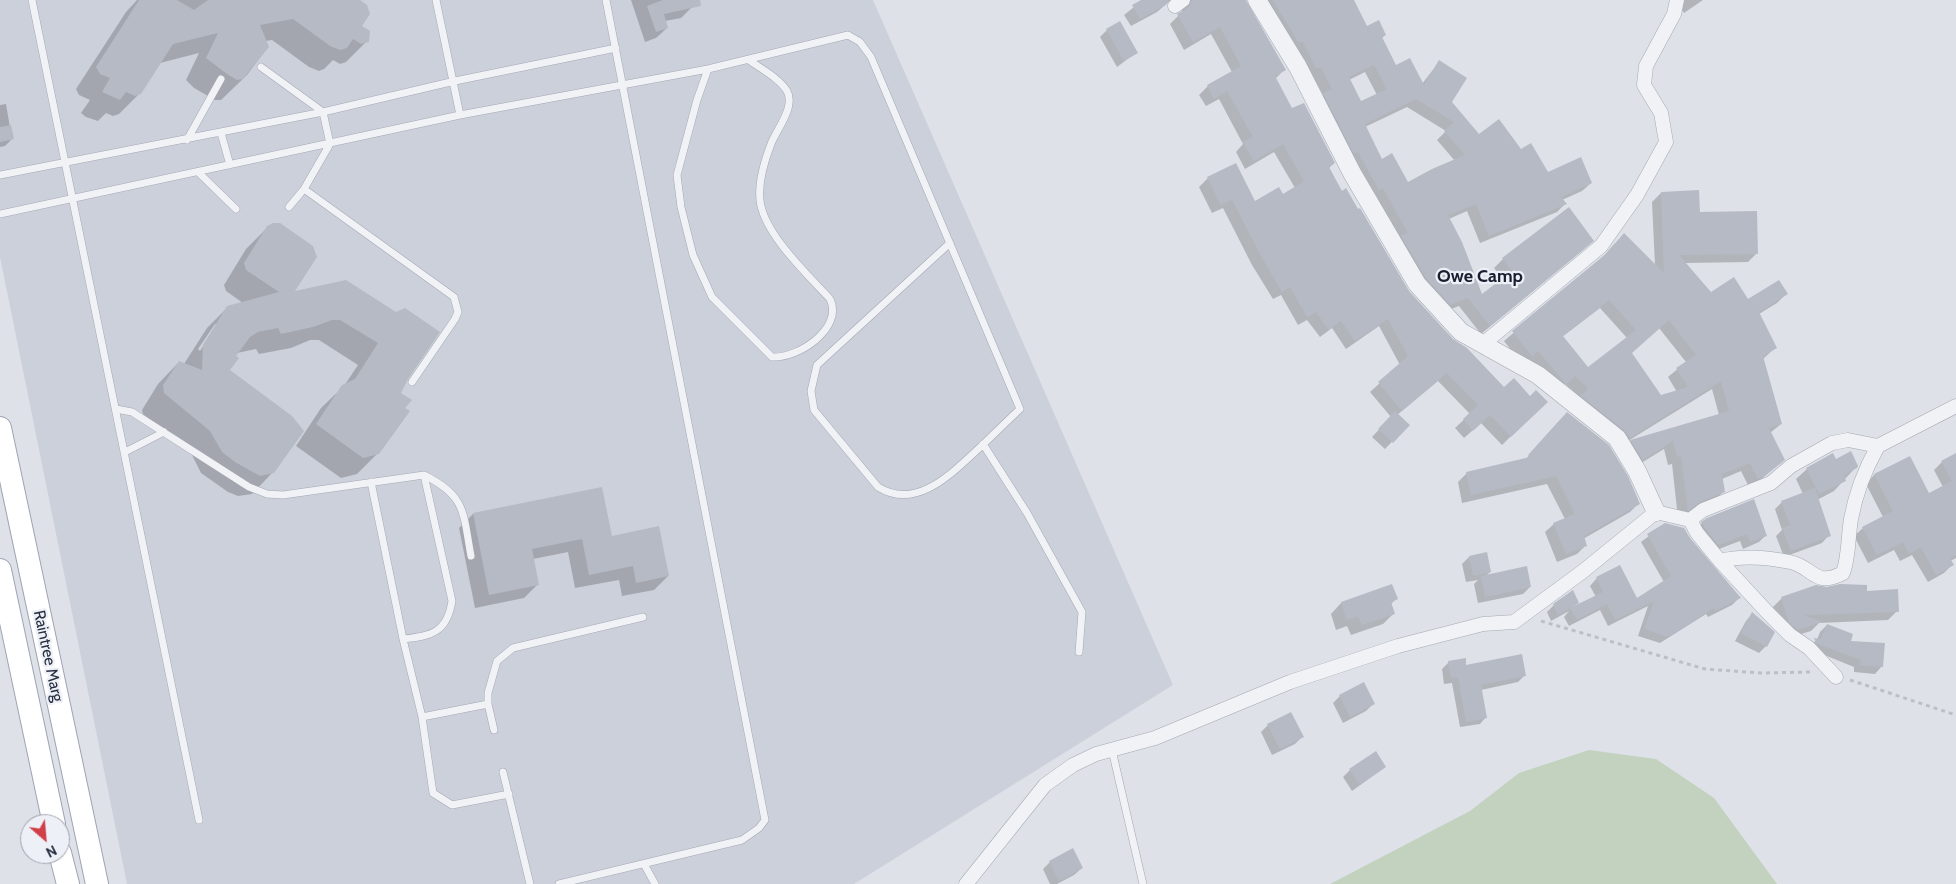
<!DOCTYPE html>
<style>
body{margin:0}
#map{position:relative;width:1956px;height:884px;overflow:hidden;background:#dee1e8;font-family:Cabin,sans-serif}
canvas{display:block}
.north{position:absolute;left:20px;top:814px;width:50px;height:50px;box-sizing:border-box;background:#edf0f6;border:1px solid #9ea2ad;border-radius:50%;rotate:153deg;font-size:14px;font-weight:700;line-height:20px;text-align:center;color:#272e3f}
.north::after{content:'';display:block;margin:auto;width:18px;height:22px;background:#d13f49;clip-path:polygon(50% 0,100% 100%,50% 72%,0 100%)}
</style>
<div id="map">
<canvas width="1956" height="884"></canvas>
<div class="north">N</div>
</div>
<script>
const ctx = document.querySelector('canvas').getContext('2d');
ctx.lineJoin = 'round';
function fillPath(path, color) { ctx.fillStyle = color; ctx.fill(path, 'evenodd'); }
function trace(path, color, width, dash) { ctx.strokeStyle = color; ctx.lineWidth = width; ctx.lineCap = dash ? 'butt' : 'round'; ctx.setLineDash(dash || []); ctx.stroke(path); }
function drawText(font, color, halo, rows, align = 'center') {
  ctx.font = font + ' Cabin,sans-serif'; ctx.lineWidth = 4.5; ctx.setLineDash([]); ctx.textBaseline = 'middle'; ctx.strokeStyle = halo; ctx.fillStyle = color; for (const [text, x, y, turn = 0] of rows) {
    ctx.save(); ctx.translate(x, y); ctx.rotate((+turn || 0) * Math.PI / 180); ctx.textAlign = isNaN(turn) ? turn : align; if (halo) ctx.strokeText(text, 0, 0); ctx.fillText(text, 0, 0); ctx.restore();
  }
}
fillPath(new Path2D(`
 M0 0H873L1173 685 854 884H127L0 257Z`), '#ccd0da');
fillPath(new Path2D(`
 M1589 750 1656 759 1714 798 1777 884H1330L1470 811 1519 773Z`), '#c2d2bf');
fillPath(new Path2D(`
 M137 0H358L361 26 367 41 346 62 340 64 333 60 324 69 319 71 309 67 272 40 265 41 268 47 247 75 221 100H215L194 88 186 80 199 53 160 63 140 93 119 114 113 116 106 113 98 121 86 117 81 113 90 100 79 95 76 89 126 12Z
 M631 0H690L692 7 681 18 665 21 667 28 656 38 645 42Z
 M1143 0H1171L1157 12 1131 26 1124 15Z
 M1175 0H1238L1284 70 1275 79 1292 110 1334 163 1328 169 1342 193 1407 290 1452 340 1503 389 1546 402 1502 445 1481 423 1464 438 1455 428 1470 414 1438 381 1397 415 1408 425 1385 449 1372 437 1391 417 1370 392 1400 365 1379 326 1346 349 1332 328 1320 337 1307 320 1298 325 1281 295 1273 299 1252 265 1223 208 1212 213 1199 187 1208 178 1254 203 1282 195 1295 188 1274 152 1245 169 1236 152 1243 144 1219 99 1206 106 1199 95 1208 86 1232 72 1211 34 1184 50 1170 24 1182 12 1181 3Z
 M1259 0H1353L1366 28 1385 35 1381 39 1396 67 1422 84 1439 62 1450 102 1479 135 1521 151 1548 173 1591 183 1582 191 1562 200 1565 204 1557 212 1480 243 1467 211 1449 219 1482 296 1503 279 1494 268 1503 259 1584 249 1481 334 1459 306 1441 313 1315 103 1323 95 1312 75 1308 77ZM1365 72 1377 95 1361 103 1349 80ZM1407 107 1446 131 1437 140 1455 161 1407 184 1382 160 1365 127Z
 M1675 0H1703L1684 13Z
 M1107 30 1137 52 1117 67 1100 37Z
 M6 104 12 139 5 146 0 147V105Z
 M1661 193 1699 213 1757 253 1748 262 1685 263 1711 293 1747 301 1786 294 1777 303 1759 314 1775 348 1763 359 1781 424 1770 433 1784 459 1756 484 1749 487 1741 471 1722 479 1723 492 1714 501 1678 518 1672 464 1668 465 1664 449 1633 468 1622 449 1631 441 1719 415 1712 389 1620 446 1580 397 1565 384 1557 392 1529 359 1522 364 1504 341 1603 257 1615 243 1655 265 1652 202ZM1600 308 1627 338 1588 368 1562 337ZM1659 328 1686 362 1668 377 1677 392 1661 397 1631 353Z
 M268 227 292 293 346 281 407 378 400 393 404 409 378 453 357 474 341 478 296 446 321 408 344 386 358 365 319 340H310L291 348 259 354 256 349 237 353 228 371 273 472 252 494 238 496 228 492 201 473 192 455 143 414 142 410 158 384 179 362 184 364 207 328 228 307 243 303 226 291 224 285 246 249ZM215 324H218L200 351 198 349Z
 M1558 422 1639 503 1630 512 1583 539 1586 545 1577 554 1557 562 1545 532 1554 524 1565 519 1547 484 1462 503 1458 482 1467 473 1525 460Z
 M1956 454V558L1950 561 1952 565 1944 573 1928 582 1912 555 1900 561 1894 550 1868 563 1854 536 1863 528 1883 517 1866 484 1874 475 1909 457 1929 495 1943 487 1934 470 1942 462Z
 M1835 460 1857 466 1834 491 1817 500 1829 535 1822 543 1784 557 1776 536 1782 530 1775 509 1782 502 1803 494 1796 479 1807 469Z
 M473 514 611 537 668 576 654 590 622 596 619 580 575 588 568 552 533 559 538 584 524 598 475 608 459 528Z
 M1702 523 1766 535 1759 542 1743 549 1740 541 1711 552 1695 530Z
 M1665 524 1689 539 1739 598 1732 605 1708 617 1706 614 1660 643 1638 636 1648 606 1608 626 1600 610 1569 626 1564 617 1569 611 1551 621 1547 612 1554 605 1578 602 1572 608 1596 597 1590 586 1597 578 1636 600 1664 582 1641 542Z
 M1469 557 1490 572 1486 576 1530 587 1523 594 1478 603 1474 584 1478 580 1466 582 1462 564Z
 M1827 588 1865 592 1897 611 1888 620 1819 623 1811 631 1788 638 1780 631 1773 607 1782 598Z
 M1396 599 1391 604 1394 613 1383 624 1351 635 1347 626 1336 630 1331 614 1341 603Z
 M1752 614 1766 646 1759 653 1735 641 1746 621Z
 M1827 625 1849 642 1882 666 1875 674 1854 672V667L1807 648 1817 640 1820 632Z
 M1449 662 1465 667 1525 675 1518 682 1481 690 1486 717 1480 724 1460 727 1452 683 1444 684 1442 669Z
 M1340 696 1373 704 1366 711 1343 723 1333 703Z
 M1268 725 1302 737 1295 744 1272 755 1261 732Z
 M1385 767 1352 791 1343 777 1350 770Z
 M1050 862 1082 868 1074 875 1057 884H1050L1043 869Z`), '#0003');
fillPath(new Path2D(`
 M139 0H177L194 10 208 0H360L367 5 370 14 362 26 370 31 369 42 361 44 353 39 347 48 340 50 330 46 293 19 260 25 269 47 243 79 237 80 227 74 206 58 218 33 173 44 141 94 135 96 126 92 120 100 102 92 110 78 100 74 96 67Z
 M663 0H700L701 6 664 14 668 28 656 32 647 6Z
 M1141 0H1169L1167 4 1140 19 1132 5Z
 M1192 0H1246L1286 70 1275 76 1292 108 1304 103 1335 163 1329 167 1342 191 1346 188 1358 209 1360 208 1409 291 1453 339 1467 348 1504 387 1514 378 1530 396 1536 390 1548 402 1511 437 1490 415 1473 431 1463 419 1478 405 1447 373 1402 411 1378 382 1408 356 1388 319 1355 341 1341 321 1329 330 1316 312 1307 317 1290 287 1282 292 1261 256 1232 200 1221 205 1207 177 1236 163 1255 201 1279 187 1283 194 1304 181 1283 144 1254 161 1243 142 1253 137 1227 91 1214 99 1207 85 1241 66 1220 27 1193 42 1177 14 1189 7Z
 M1273 0H1354L1367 26 1379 20 1386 35 1382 37 1396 65 1410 58 1424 85 1439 60 1467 78 1452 102 1479 134 1499 119 1521 149 1531 143 1548 172 1581 157 1592 183 1561 197 1567 204 1489 236 1476 204 1448 215 1462 242 1482 294 1512 271 1502 258 1569 207 1594 241 1490 326 1468 298 1450 305 1426 278 1401 236 1408 233 1383 188 1379 190 1358 152 1354 154 1323 93 1332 89 1321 67 1316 69 1303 41 1299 43ZM1374 65 1387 89 1361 101 1349 77ZM1416 99 1454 122 1444 131 1465 155 1432 169 1408 182 1392 153 1382 159 1365 124Z
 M1120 21 1138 53 1124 61 1106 29Z
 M11 125 14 139 0 142V127Z
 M1699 190 1700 212 1757 211 1758 254 1679 255 1711 292 1734 277 1748 299 1779 280 1788 294 1759 312 1777 348 1763 356 1782 424 1769 428 1785 460 1766 475 1758 479 1750 463 1722 474 1725 492 1700 502 1688 511 1681 456 1677 457 1673 441 1643 460 1630 440 1729 411 1721 381 1630 438 1624 430 1581 396 1588 388 1575 376 1566 384 1538 351 1532 356 1512 331 1607 253 1624 233 1664 273 1661 192ZM1609 300 1636 330 1588 367 1563 336ZM1669 320 1696 355 1676 368 1688 387 1661 395 1632 353Z
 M273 223H280L313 246 317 257 295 291 346 280 396 312 405 308 440 332 408 379 401 393 412 400 405 408 410 411 379 454 363 458 316 424 342 385 355 379 378 343 340 320H332L313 327 281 334 278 328 258 332 250 337 236 356 239 358 230 370 292 416 304 431 274 473 260 476 235 462 222 452 210 431 164 393 163 385 179 361 202 370 203 345 227 306 279 292 246 270 244 263 267 226Z
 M1395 411 1410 425 1393 443 1378 429Z
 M1567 412 1609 445 1628 476 1640 504 1584 536 1587 546 1566 554 1553 523 1575 514 1556 476 1471 495 1466 472 1530 457 1528 455Z
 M1851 451 1858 466 1857 468 1844 475 1846 481 1819 494 1806 468 1833 453 1836 459Z
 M1956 453V555L1950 558 1954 565 1936 575 1921 547 1909 554 1903 542 1877 555 1862 527 1893 511 1874 474 1910 456 1929 493 1952 481 1941 461Z
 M602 487 612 536 659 526 669 576 636 583 633 566 589 575 582 539 532 549 539 585 489 595 473 513Z
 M1815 488 1831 536 1791 551 1782 528 1790 525 1781 501Z
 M1754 499 1767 536 1750 542 1747 534 1718 545 1701 522 1707 518Z
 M1665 523 1684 528 1690 538 1741 598 1715 611 1714 608 1668 637 1644 629 1654 601 1615 620 1607 604 1577 620 1570 608 1603 592 1596 577 1620 565 1637 598 1671 576 1647 534Z
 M1487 552 1491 572 1473 576 1469 556Z
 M1527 566 1531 587 1485 597 1481 576Z
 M1392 584 1398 599 1391 602 1395 614 1362 625 1358 616 1347 620 1341 602Z
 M1840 584 1867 585V591L1898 589 1899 612 1804 615 1822 622 1798 630 1789 622 1781 597 1816 585 1827 587Z
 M1573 590 1579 603 1558 615 1553 604Z
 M1752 612 1775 632 1767 647 1741 633Z
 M1827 624 1853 634 1851 641 1885 643 1883 667 1860 665 1861 660 1816 643 1814 638 1821 639Z
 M1522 654 1526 676 1481 685 1487 718 1466 722 1458 677 1451 678 1448 661 1466 658V665Z
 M1364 682 1375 704 1350 717 1339 695Z
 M1291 712 1304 737 1280 749 1267 724Z
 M1376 751 1386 767 1360 785 1349 769Z
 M1073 848 1083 868 1059 881 1049 861Z`), '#b5bac5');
const service = new Path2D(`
 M32 0 199 820
 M436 0 460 115
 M261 67 323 112 330 144 304 189 289 207
 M708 69 697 100 677 175 681 207 693 255 712 297 772 357C798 359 844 328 830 299 808 275 763 233 760 200 758 181 764 162 771 144 776 130 796 107 787 91 779 78 761 69 749 60
 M221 133 230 165
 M187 140 221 79
 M198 172 236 209
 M0 175 323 112 455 81 616 48
 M304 189 454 297 458 312 455 319 412 382
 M0 214 460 115 708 69 848 35 860 42 871 57 1020 409C1005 423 990 438 975 452 949 476 915 510 878 487L814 410 811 391 817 365 950 243
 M116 409 132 412 249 487 267 494 283 495 424 475C467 496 463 514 471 556
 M983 444 1027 513 1082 612 1079 652
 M125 452 164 432
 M371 482 403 639C431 636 447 633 452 601L424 475
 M403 639 422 717 433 793 452 805 509 794
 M488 704 494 730
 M422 717 488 704V693L497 661 513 648 643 617
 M1112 750 1143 884
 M503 772 530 884
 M644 864 655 884
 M559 884 742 840 759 828 765 820 606 0`);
const minor = new Path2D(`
 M1175 6 1183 0
 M1483 344 1601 246 1637 195 1666 142 1661 113 1644 85 1646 66 1674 14 1677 0
 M1690 520 1697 533 1720 561 1768 613 1790 635 1809 648 1836 677
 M1720 561C1743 555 1766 557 1790 562 1814 567 1814 588 1843 573 1849 556 1848 537 1851 519 1856 492 1865 469 1878 446
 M966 884 1045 785 1073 765 1096 754 1155 738 1290 682 1398 646 1483 624 1514 622 1582 572 1656 512 1690 520 1703 510 1771 483 1791 466 1832 443 1848 440 1878 446 1956 406`);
const tertiary = new Path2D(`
 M1257 0 1298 67 1352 173 1417 284 1461 332 1538 375 1617 438 1637 471 1656 512`);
const primary = new Path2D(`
 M0 428 97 884
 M0 570 54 824
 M60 853 68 884`);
trace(service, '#a3a8b2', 8);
trace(minor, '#a3a8b2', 15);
trace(tertiary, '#a3a8b2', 19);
trace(primary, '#9da4b4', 24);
trace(new Path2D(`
 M1541 621 1705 669 1760 673 1812 672
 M1850 680 1956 715`), '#bcbfc6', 3, [4, 4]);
trace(service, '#f1f2f6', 7);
trace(minor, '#f1f2f6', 14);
trace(tertiary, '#f1f2f6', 18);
trace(primary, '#fff', 22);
drawText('16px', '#272e3f', '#edf0f6', [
 ["Raintree Marg",48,656,78]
]);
drawText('bold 18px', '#191f30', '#edf0f6', [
 ["Owe Camp",1480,277]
]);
</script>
